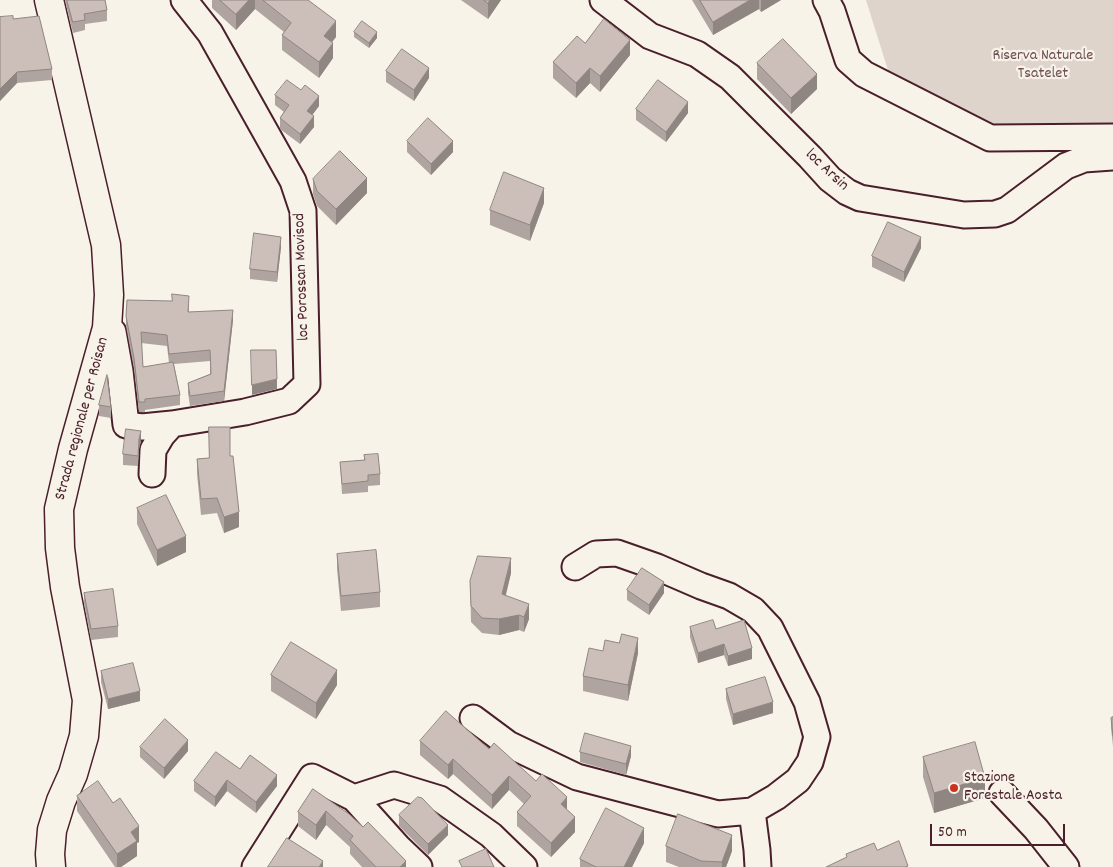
<!DOCTYPE html>
<style>
body{margin:0}
#map{position:relative;width:1113px;height:867px;overflow:hidden;background:#f7f3e8;font-family:Dekko,sans-serif}
canvas{display:block}
.scale{position:absolute;left:930px;top:824px;width:135px;height:22px;box-sizing:border-box;border:2px solid #4a1f2b;border-top:0;padding-left:6px;font-size:15px;line-height:18px;white-space:nowrap;color:#4a1f2b;-webkit-text-stroke:4px #f7f3e8;paint-order:stroke}
</style>
<div id="map">
<canvas width="1113" height="867"></canvas>
<div class="scale">50 m</div>
</div>
<script>
const ctx = document.querySelector('canvas').getContext('2d');
ctx.lineJoin = 'round';
function fillPath(path, color) { ctx.fillStyle = color; ctx.fill(path, 'evenodd'); }
function trace(path, color, width, dash) { ctx.strokeStyle = color; ctx.lineWidth = width; ctx.lineCap = dash ? 'butt' : 'round'; ctx.setLineDash(dash || []); ctx.stroke(path); }
function drawText(font, color, halo, rows, align = 'center') {
  ctx.font = font + ' Dekko,sans-serif'; ctx.lineWidth = 4.5; ctx.setLineDash([]); ctx.textBaseline = 'middle'; ctx.strokeStyle = halo; ctx.fillStyle = color; for (const [text, x, y, turn = 0] of rows) {
    ctx.save(); ctx.translate(x, y); ctx.rotate((+turn || 0) * Math.PI / 180); ctx.textAlign = isNaN(turn) ? turn : align; if (halo) ctx.strokeText(text, 0, 0); ctx.fillText(text, 0, 0); ctx.restore();
  }
}
fillPath(new Path2D(`
 M866 0H1113V133H991L892 83Z`), '#ded4cc');
const minor = new Path2D(`
 M603 0 650 36 697 54 730 77 810 157 830 179 847 192 860 198 964 215 995 214 1007 210 1066 166 1084 159 1113 157
 M826 0 832 11 848 60 864 74 990 138 1113 137
 M107 328 113 332 120 371 126 425 142 427 172 424
 M152 474 153 450 162 435 172 424 245 412 289 401 307 384 303 211 293 181 274 147 210 33 184 0
 M575 567 596 554 617 553 657 567 701 586 729 596 753 610 770 628 807 702 817 737 810 762 798 780 776 797 752 811 757 850 758 867
 M473 718 508 744 577 777 718 814 752 811
 M1002 793 1036 829 1066 867
 M354 798 394 785 440 799 491 835 524 867
 M255 867 312 777 354 798 398 847 419 867`);
const major = new Path2D(`
 M49 0 106 245 109 295 107 328 73 449 59 509 60 548 65 587 87 700 84 736 73 774 61 801 52 830 50 854 51 867`);
trace(minor, '#4a1f2b', 29);
trace(major, '#4a1f2b', 31);
trace(minor, '#f7f3e8', 25);
trace(major, '#f7f3e8', 28);
fillPath(new Path2D(`
 M65 0H105L107 10V21L85 24V30L73 33Z
 M212 0H308L336 37 332 42 333 58 319 78 282 50V35L284 32 255 9 236 30 212 8Z
 M461 0H501L488 19Z
 M692 0H781L761 12 759 9 713 35Z
 M0 17 13 19 52 69V80L17 83 0 101Z
 M354 32 377 38 369 48 354 37Z
 M585 43 630 55 600 92 590 83 576 98 553 78V62Z
 M757 63 817 89 791 114 757 79Z
 M386 71 429 78 414 101 386 82Z
 M275 95 319 106 312 115 314 127 300 144 280 129V118L284 112 275 105Z
 M636 109 688 113 666 142 636 120Z
 M407 141 453 152 431 175 407 152Z
 M313 179 367 193 336 225 317 206 313 194Z
 M544 203 530 241 490 225V210Z
 M281 247 277 282 250 279V269Z
 M921 248 904 282 872 267V256Z
 M189 306V312L233 320 224 401 190 406 188 393V383L210 374V361L174 364 180 395V405L145 410V412H139L134 369 126 326V316ZM141 343 167 346 169 363 143 367Z
 M99 405 111 407V418L99 416Z
 M141 441 139 449 138 466 123 465V454Z
 M364 455 380 474V485L368 486V492L342 494 340 462 364 460Z
 M230 456 239 527 224 533 217 513 201 515 197 474V459Z
 M137 508 186 552 157 566 137 524Z
 M337 554 380 592V607L341 611 337 569Z
 M511 573 506 595 529 619 524 632 519 630 499 635 482 633 471 622 470 581Z
 M627 590 664 593 649 615 627 600Z
 M84 593 118 626V637L91 640 84 603Z
 M690 627 716 629 752 659 728 666 724 655 698 663 690 637Z
 M603 651 638 653 628 701 583 691V676Z
 M101 671 140 701 108 709 101 682Z
 M271 675 337 685 316 719 271 691Z
 M726 689 773 713 733 725 726 699Z
 M1113 717V746L1111 728V718Z
 M420 741 489 749 567 810 575 832 551 857 517 826V812L524 804 509 790 492 809 453 774 448 779 420 755Z
 M140 747 188 751 164 779 140 757Z
 M580 752 631 756 626 775 580 762Z
 M923 757 985 798 934 813 923 777Z
 M240 769 277 786 256 813 227 791 215 807 194 791V781Z
 M313 789 406 867H362L350 854V847L326 825 316 840 298 826V812Z
 M77 796 139 842 137 843V856L121 867H115L77 811Z
 M399 815 448 835 428 855 399 826Z
 M644 843 632 867H580V859Z
 M666 846 732 851 726 867H679L666 862Z`), '#afa49f');
fillPath(new Path2D(`
 M249 0H255V9L236 30V14Z
 M490 0H501L488 19V3Z
 M750 0H759V9L713 35V22Z
 M761 0H781L761 12Z
 M336 21V37L324 52V36Z
 M377 32V38L369 48V43Z
 M630 40V55L600 92V76Z
 M333 43V58L319 78V62Z
 M429 68V78L414 101V90Z
 M590 68V83L576 98V83Z
 M17 72V83L0 101V89Z
 M817 74V89L791 114V98Z
 M319 96V106L307 122V111Z
 M688 102V113L666 142V132Z
 M314 116V127L300 144V134Z
 M453 141V152L431 175V164Z
 M367 178V193L336 225V209Z
 M544 188V203L530 241V225Z
 M281 237V247L277 282V272Z
 M921 237V248L904 282V272Z
 M233 310V320L224 401V391Z
 M277 379V389L252 395V385Z
 M141 431V441L139 449 138 466 139 439Z
 M239 512V527L224 533V517Z
 M186 536V552L157 566V550Z
 M511 558V573L502 609V594Z
 M664 582V593L649 615V605Z
 M529 604V619L524 632V617Z
 M519 615V630L499 635V619Z
 M638 638V653L628 701V685Z
 M724 644V655L698 663V653Z
 M752 648V659L728 666V656Z
 M337 670V685L316 719V703Z
 M140 691V701L108 709V699Z
 M773 702V713L733 725V714Z
 M188 740V751L164 779V768Z
 M631 746V756L626 775V764Z
 M453 759V774L448 779V765Z
 M277 775V786L256 813V802Z
 M509 776V790L492 809V795Z
 M985 778V798L934 813V793Z
 M227 780V791L215 807V797Z
 M567 797V811L561 804Z
 M326 811V825L316 840V825Z
 M575 817V832L551 857V843Z
 M448 825V835L428 855V844Z
 M139 826V842L137 843V856L121 867H117V854L131 832Z
 M644 828V843L632 867H624Z
 M732 835V851L726 867H722V862Z
 M323 861V867H319Z
 M406 861V867H400Z`), '#8f8682');
const building = new Path2D(`
 M67 0H105L107 10 84 14 85 20 73 22Z
 M220 0H249L236 14Z
 M263 0H308L336 21 324 36 333 43 319 62 282 35 291 23Z
 M484 0H490L488 3Z
 M700 0H750L713 22Z
 M13 16V19L39 16 52 69 17 72 0 89V17Z
 M604 19 630 40 600 76 590 68 576 83 553 62 577 36 585 43Z
 M362 21 377 32 369 43 354 32Z
 M783 39 817 74 791 98 757 63Z
 M402 49 429 68 414 90 386 71Z
 M287 80 301 90 305 85 319 96 307 111 314 116 300 134 280 118 289 105 275 95Z
 M658 80 688 102 666 132 636 109Z
 M428 118 453 141 431 164 407 141Z
 M340 151 367 178 336 209 317 191 313 179Z
 M504 172 544 188 530 225 490 210Z
 M888 222 921 237 904 272 872 256Z
 M254 233 281 237 277 272 250 269Z
 M172 294 189 296 188 312 233 310 224 391 190 396 188 383 211 374 210 350 169 354 167 335 141 332 143 367 173 362 180 395 145 399V402H139L134 358 126 316 127 300 172 301Z
 M251 350H276L277 379 252 385Z
 M107 375 111 407 99 405Z
 M209 427H230V456H233L239 512 224 517 217 498 201 499 197 459 209 458Z
 M126 429 141 431 139 439 138 456 123 454Z
 M378 454 380 474 368 475V481L342 484 340 462 365 460 364 455Z
 M166 495 186 536 157 550 137 508Z
 M376 550 380 592 341 596 337 554Z
 M478 556 511 558 502 594 529 604 524 617 519 615 499 619 482 618 471 606 470 581Z
 M642 568 664 582 649 605 627 590Z
 M113 589 118 626 91 629 84 593Z
 M713 620 716 629 744 620 752 648 728 656 724 644 698 653 690 627Z
 M622 634 638 638 628 685 583 676 589 648 603 651 605 640 619 643Z
 M291 642 337 670 316 703 271 675Z
 M133 663 140 691 108 699 101 671Z
 M765 677 773 702 733 714 726 689Z
 M446 711 489 749 494 743 536 781 542 774 567 797 561 804 575 817 551 843 517 812 531 796 509 776 492 795 453 759 448 765 420 741Z
 M1113 717V736L1111 718Z
 M165 719 188 740 164 768 140 747Z
 M585 733 631 746 626 764 580 752Z
 M975 742 985 778 934 793 923 757Z
 M216 752 240 769 250 755 277 775 256 802 227 780 215 797 194 781Z
 M98 781 113 803 120 798 139 826 131 832 137 841 117 854 77 796Z
 M313 789 349 814 363 827 368 822 406 861 400 867H376L350 840 353 836 326 811 316 825 298 812Z
 M418 797 422 798 448 825 428 844 399 815Z
 M606 808 644 828 624 867H596L580 859Z
 M678 814 732 835 722 862 701 861 666 846Z
 M287 838 323 861 319 867H268Z
 M899 841 908 866 905 867H826L847 857 846 854 874 843 877 850Z
 M486 849 494 867H462L459 861Z`);
fillPath(building, '#ccbfb9');
trace(building, '#8f8682', 1);
for (const [x, y, r, color] of [
 [954,788,5,"#c8321e"]
]) { const dot = new Path2D(); dot.arc(x, y, r, 0, 2 * Math.PI); ctx.fillStyle = color; ctx.fill(dot); trace(dot, '#f7f3e8', 2); }
drawText('16px', '#6f4c53', '#f7f3e8', [
 ["Riserva Naturale",1043,57],
 ["Tsatelet",1043,75]
]);
drawText('16px', '#4a1f2b', '#f7f3e8', [
 ["loc Arsin",826,171,43],
 ["loc Porossan Movisod",303,277,-92],
 ["Strada regionale per Roisan",83,419,-75]
]);
drawText('16px', '#4a1f2b', '#f7f3e8', [
 ["Stazione",964,779],
 ["Forestale Aosta",964,797]
], 'left');
</script>
